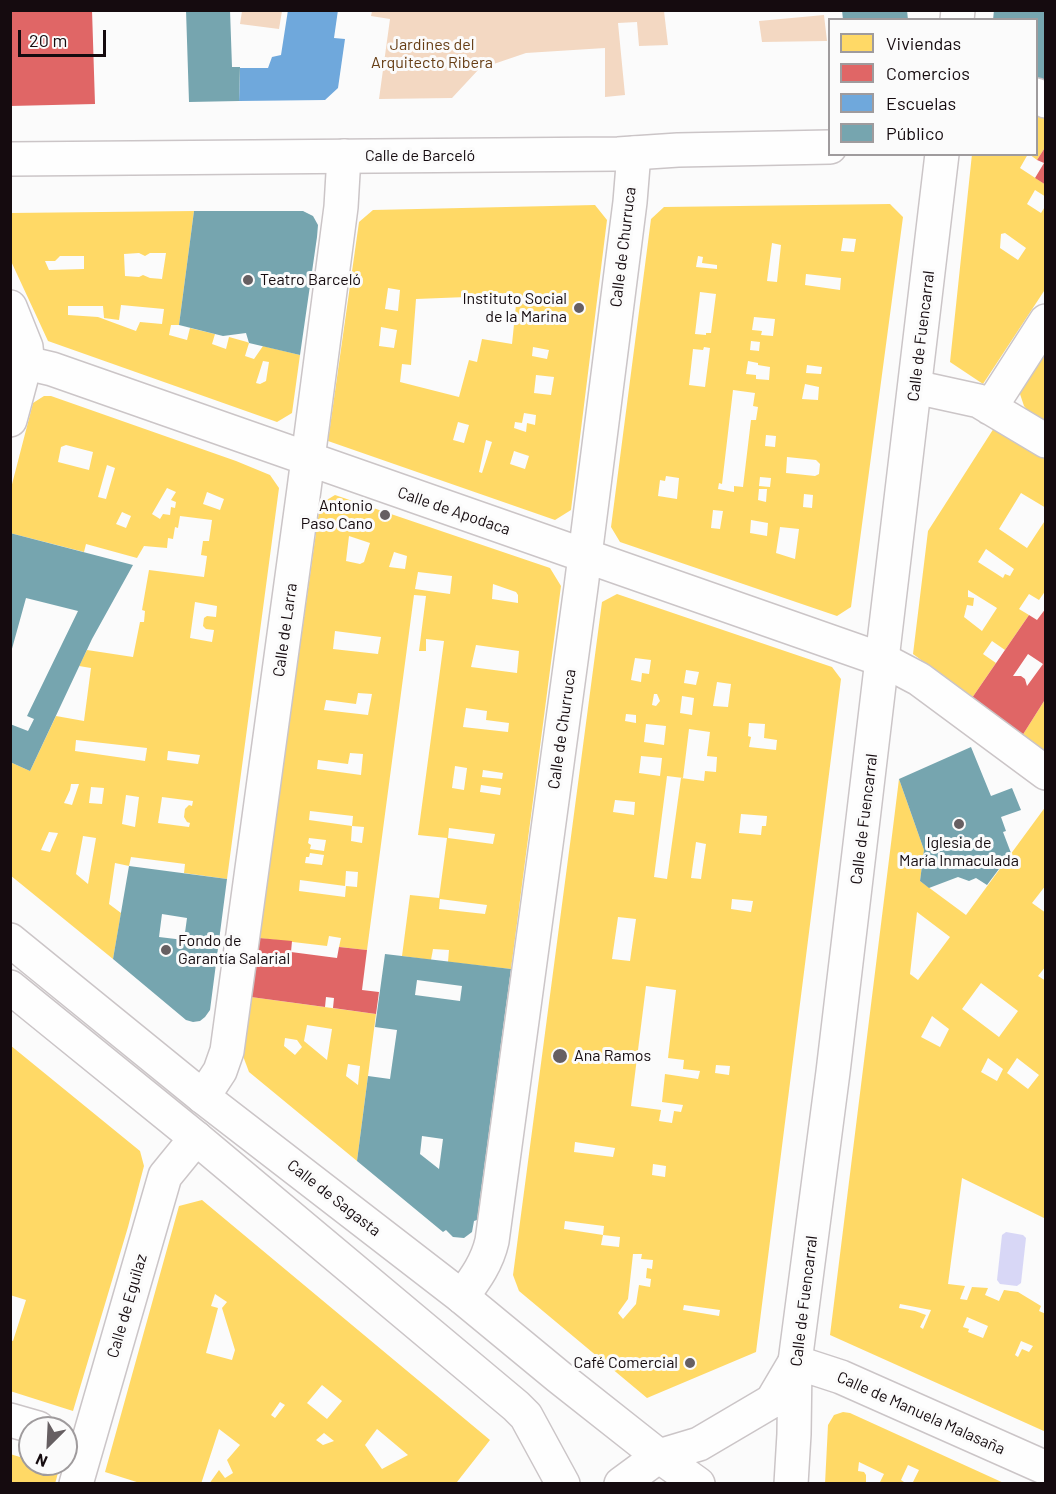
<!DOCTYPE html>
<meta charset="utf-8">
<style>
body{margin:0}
#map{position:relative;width:1056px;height:1494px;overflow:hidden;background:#fbfbfb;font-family:Barlow,sans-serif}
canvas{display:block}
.frame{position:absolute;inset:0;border:12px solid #150b0f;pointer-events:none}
.legend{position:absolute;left:828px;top:18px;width:210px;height:138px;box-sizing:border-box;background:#fbfbfb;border:2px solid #9f9b9d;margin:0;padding:8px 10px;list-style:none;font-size:18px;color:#150b0f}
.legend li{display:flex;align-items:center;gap:12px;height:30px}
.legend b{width:30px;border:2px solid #9f9b9d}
.north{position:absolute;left:18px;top:1416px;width:60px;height:60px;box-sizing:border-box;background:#fbfbfb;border:2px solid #9f9b9d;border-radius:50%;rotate:204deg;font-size:16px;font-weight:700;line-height:24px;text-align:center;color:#150b0f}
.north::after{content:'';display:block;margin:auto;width:21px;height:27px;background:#665f62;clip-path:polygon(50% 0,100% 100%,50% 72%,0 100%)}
.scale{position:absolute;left:18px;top:30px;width:88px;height:27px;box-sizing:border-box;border:3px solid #150b0f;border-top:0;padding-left:8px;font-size:18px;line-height:21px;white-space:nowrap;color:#150b0f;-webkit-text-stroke:4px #fbfbfb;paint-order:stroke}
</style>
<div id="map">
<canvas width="1056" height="1494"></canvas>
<div class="frame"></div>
<ul class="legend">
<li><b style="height:16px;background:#ffd966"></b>Viviendas</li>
<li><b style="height:16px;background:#e06666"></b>Comercios</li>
<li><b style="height:16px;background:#6fa8dc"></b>Escuelas</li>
<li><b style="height:16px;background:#76a5af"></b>Público</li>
</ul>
<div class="north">N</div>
<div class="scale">20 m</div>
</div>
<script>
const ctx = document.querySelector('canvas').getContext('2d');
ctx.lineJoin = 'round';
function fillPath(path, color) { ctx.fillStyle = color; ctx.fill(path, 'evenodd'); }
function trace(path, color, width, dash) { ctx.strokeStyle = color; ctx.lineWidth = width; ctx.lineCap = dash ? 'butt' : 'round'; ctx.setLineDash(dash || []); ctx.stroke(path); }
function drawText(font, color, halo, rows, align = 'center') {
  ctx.font = font + ' Barlow,sans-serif'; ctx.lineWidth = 6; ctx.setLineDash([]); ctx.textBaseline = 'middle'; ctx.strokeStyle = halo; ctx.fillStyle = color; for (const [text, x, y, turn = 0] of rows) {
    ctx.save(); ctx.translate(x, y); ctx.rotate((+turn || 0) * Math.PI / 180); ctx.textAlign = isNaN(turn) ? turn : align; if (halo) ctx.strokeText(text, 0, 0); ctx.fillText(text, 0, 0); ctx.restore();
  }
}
fillPath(new Path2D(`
 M242 11H282L279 29 240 24Z
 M372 11H664L668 45 639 46 637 22 618 23 625 95 605 97V48L526 53 479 69 452 98 379 99 390 19 371 16Z
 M824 15 827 41 762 42 759 21Z`), '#f3d8c2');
fillPath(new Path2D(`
 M1006 1232 1023 1235 1026 1238 1021 1283 1017 1286 1000 1284 997 1280 1002 1235Z`), '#d8d7f6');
fillPath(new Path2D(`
 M1036 114 1046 119V146L1037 160 1029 154H1036Z
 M972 154H1028L1020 168 1046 185V197L1035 190 1027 204 1041 213 1046 205V288L983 384 950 362ZM1005 233 1026 248 1018 260 1000 248 1001 234Z
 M890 204 903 217 851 607 837 616 620 542 611 527 651 219 664 207ZM843 238 856 239 854 252 841 251ZM772 243 781 245 777 282 767 281ZM698 256 703 257 702 263 717 265V269L696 267ZM806 274 841 278 840 290 805 285ZM700 292 716 294 711 333H706V335L695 334ZM754 317 775 319 773 336 761 335 762 331 752 330ZM751 341 760 342 759 351 750 350ZM704 347 710 348 705 387 689 385 693 349 703 350ZM748 361 758 363V365L770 367 769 380 756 379V375L746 374ZM807 365 822 367 821 374 806 373ZM805 384 819 387 818 400 802 399ZM733 390 755 393 753 406 758 407 756 420H751L743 487 734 486V492L718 489 719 483 722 484ZM766 435 776 436 775 447 765 446ZM787 457 816 460 820 464 819 474 815 476 786 473ZM666 476 679 478 677 499 658 496 660 480 665 481ZM760 477 771 478 770 487 759 486ZM759 489H767L766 502 758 500ZM804 494 813 495 812 508 803 507ZM713 510 723 511 720 529 711 528ZM751 520 768 523 767 536 750 533ZM780 527 799 529 795 559 776 553Z
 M595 205 607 220 571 510 555 520 328 441 359 222 373 210ZM388 288 400 290 398 311 385 309ZM517 295 512 344 482 339 477 362 469 360 459 397 400 382 402 364 411 365 416 299ZM381 327 397 330 394 348 379 346ZM533 347 549 350 547 359 532 356ZM536 375 554 377 551 395 534 393ZM524 413 536 415 535 425 527 423 526 432 514 428 515 422 522 423ZM458 422 469 425 464 443 453 440ZM486 440 492 442 482 473 479 472ZM514 451 529 456 525 469 510 464Z
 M194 211 179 325H171L169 335 187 340 190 328 215 334 212 344 226 349 229 337 247 342 249 343 245 356 254 359 263 346 300 355 292 413 277 422 48 341 10 259V213ZM139 253 145 256 150 253H166L162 279 150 278 143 275 139 277 125 276 124 254ZM60 256H84V269L49 270 45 261H55ZM121 305 164 309 162 324 140 322 136 331 98 317 68 315V306H103L104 318 119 320ZM263 361 269 362 266 381 260 384 256 383Z
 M1046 346V421L1028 411 1024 406 1020 394V389Z
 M44 396H51L236 461 270 475 279 488 227 879 184 873 185 864 131 857 129 866 115 863 109 904 121 913 113 959 10 875V762L30 771 56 716 84 721 91 668 79 666 87 650 133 657 140 622H144L145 611 142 610 149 570 204 577 207 556 201 555 203 541H209L212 520 180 516 178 528 175 527 173 539 168 538 167 548 144 546 137 558 86 544 84 552 10 533V492L33 403ZM66 445 93 452 89 470 58 462 61 447ZM107 465 115 468 106 499 98 497ZM167 488 176 492 171 500 176 502 175 508 171 507 170 515 163 514 160 519 152 514ZM207 492 224 499 220 510 203 504ZM122 512 131 516 126 528 116 524ZM195 602 217 606 216 617 207 616 204 618 203 626 206 629 214 630 212 642 190 638ZM76 740 147 748 145 761 75 751ZM168 751 200 755 198 764 167 760ZM71 784H79L72 805 64 803 70 790ZM91 787 104 788 102 804 89 803ZM126 795 139 797 135 827 122 824ZM162 797 193 801 192 806 189 805 185 809 184 817 187 822 190 823 189 827 158 823ZM49 832 58 833 50 852 41 850ZM83 836 96 838 88 884 76 874Z
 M994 428 1046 459V508L1021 493 999 529 1027 548 1046 519V590L1039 600 1029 594 1019 609 1029 615 1005 650 992 641 983 654 996 663 972 698 913 654 928 531ZM986 549 1014 569 1010 576 1005 574 1003 578 978 562ZM968 590 997 608 982 631 964 617 967 605 973 606 974 598 968 597Z
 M335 495 550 568 561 586 511 969 448 962 449 950 433 949 431 960 402 956 410 895 439 898 447 838 418 835 444 641 426 639V651H419L426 596 414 595 367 950 339 947 341 938 329 936 327 946 259 938 320 504ZM349 536 370 543 364 562 360 564 346 561ZM394 552 407 556 405 569 389 567ZM418 572 452 576 450 594 415 589ZM493 584 516 592 518 595V603L492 599ZM335 631 381 637 378 654 333 649ZM476 645 519 651 517 673 471 667ZM358 693 372 694 368 715 324 710 326 700 356 704ZM466 708 487 711 486 720 509 723 508 732 463 727ZM350 753 363 754 361 775 317 769 318 760 348 764ZM455 766 467 768 464 790 452 788ZM483 770 503 773 502 779 482 777ZM481 785 501 788 500 795 480 792ZM310 811 353 816 352 826 364 827 362 843 351 841 352 826 309 820ZM449 828 495 834 493 844 448 838ZM309 838 326 840 324 851 310 849 311 845 308 843ZM310 853 324 855 322 865 305 863 306 857H309ZM346 871 358 872 357 887 346 886 345 897 299 891 300 880 345 886ZM440 899 487 905 485 914 439 909Z
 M617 594 832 667 841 679 756 1352 647 1398 519 1291 513 1275 602 602ZM635 658 651 660 649 674 642 673 641 682 631 680ZM686 670 699 672 696 685 684 683ZM717 682 731 684 728 707 713 706ZM654 694H657L660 701 656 706 652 705ZM682 696 694 698 692 715 680 713ZM626 714 636 715V723L625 721ZM749 723 765 724 764 738 777 740 776 750 749 747 751 737 748 736ZM646 724 666 726 664 745 644 742ZM689 729 710 732 707 756 717 757 716 772 705 771 704 781 681 778 667 879 654 877 667 776 683 778ZM641 756 662 758 660 776 639 773ZM615 800 635 802 634 815 613 812ZM741 814 767 816 766 826H762L761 835 739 833ZM696 842 706 844 701 879 691 878ZM732 899 753 901 751 912 731 909ZM618 917 636 919 630 961 612 959ZM646 986 676 990 668 1058 684 1060 683 1069 700 1071 698 1079 665 1074 662 1102 683 1105 681 1112 674 1111 672 1123 659 1121 661 1110 631 1106ZM716 1065 730 1066 729 1075 715 1073ZM575 1142 615 1148 613 1157 574 1152ZM653 1164 666 1166 665 1177 652 1175ZM565 1221 604 1226 603 1235 620 1237 619 1247 601 1245 603 1235 564 1229ZM633 1254H642L641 1259 653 1260 652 1269 647 1268 646 1278 651 1279 650 1287 639 1285 636 1304 623 1319 618 1313 628 1299ZM684 1305 720 1310 719 1316 683 1310Z
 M1046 698V754L1022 736Z
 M899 779 924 850 920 881 966 915 1046 806V885L1032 903 1046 913V966L1038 976 1046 981V1219L962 1178 948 1284 965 1286 960 1299 967 1300 972 1287 988 1288 985 1295 999 1301 1004 1290 1018 1292 1041 1306 1039 1311 1046 1314V1432L830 1335ZM917 912 950 937 918 980 910 974ZM981 983 1018 1011 999 1037 962 1009ZM932 1016 949 1029 940 1047 921 1037ZM988 1058 1003 1069 997 1081 981 1072ZM1017 1058 1039 1075 1028 1089 1007 1073ZM900 1304 931 1310 923 1329 920 1327 926 1315 915 1311 899 1308ZM967 1317 988 1326 983 1338 968 1332 969 1329 963 1327ZM1021 1341 1033 1346 1029 1352 1022 1349 1018 1357 1015 1355Z
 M251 997 376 1014 357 1161 249 1072 243 1056ZM307 1025 332 1029 327 1060 304 1041ZM285 1038 297 1040 302 1047 295 1055 284 1046ZM348 1064 360 1066 358 1085 346 1076Z
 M10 1045 140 1151 144 1166 128 1227 73 1411 10 1391V1340L13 1341 26 1300 10 1295Z
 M202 1200 490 1440 457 1482 453 1484H209L219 1470 225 1478 233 1473 227 1460 240 1445 219 1429 201 1484H143L105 1472 179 1206ZM215 1294 227 1302 222 1308 235 1350 232 1360 206 1353 218 1308 211 1306ZM322 1385 342 1401 327 1419 307 1403ZM280 1402 285 1405 275 1418 271 1415ZM377 1429 408 1455 382 1469 365 1445ZM324 1433 334 1441 323 1445 316 1440Z
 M843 1412 850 1413 1006 1484H912L919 1470 908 1465 901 1480 907 1484H879L884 1474 859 1462 858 1471 864 1472 866 1475V1484H825L828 1425 834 1415Z
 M10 1454 30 1460V1464H44L59 1469 55 1484H10Z`), '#ffd966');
fillPath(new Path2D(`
 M10 10H92L95 104 10 106Z
 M1046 146V185L1035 178 1044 163 1037 160Z
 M1046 608V698L1022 736 972 698 1029 615 1037 620ZM1028 654 1043 664 1027 686 1025 679 1021 676H1013Z
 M259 938 292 941 291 952 337 958 339 947 367 950 362 990 379 992 376 1014 333 1008 334 998 326 997 325 1007 251 997Z`), '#e06666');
fillPath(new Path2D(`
 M288 10H338L334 38 345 39 338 88 325 100 239 101 240 68H268L272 57 281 55Z`), '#6fa8dc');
fillPath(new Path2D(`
 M186 10H230L232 67H240L239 101 189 102Z
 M842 10H907L908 20H843Z
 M994 10H1046V86L1036 81V20H993Z
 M194 211H303L313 216 318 225 317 237 300 355 249 343 246 333 223 336 179 325Z
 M10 533 133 565 92 639 30 771 10 762V724L28 731 34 719 27 716 78 611 26 598 10 656Z
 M971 747 991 796 1012 788 1021 810 1001 817 1006 831 1003 832 1011 853 987 885 976 878 969 881 958 877 929 888 920 881 924 850 899 779Z
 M129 866 227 879 210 1010 205 1017 200 1021 193 1022 186 1020 113 959ZM162 914 187 918 184 940 159 937Z
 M385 954 511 969 477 1220 474 1221 472 1232 464 1238 453 1237 446 1230 443 1232 357 1161 368 1076 390 1079 397 1030 375 1027ZM417 980 462 986 460 1001 415 995ZM422 1136 443 1139 439 1169 420 1154Z`), '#76a5af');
const minor = new Path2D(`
 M957 20 958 10
 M1036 95 1046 101
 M10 307 26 347 27 357 10 420
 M26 367 35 365 52 369 883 660 919 679 1046 773
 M915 387 979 401 1046 441
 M990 408 1046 321
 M203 1097 220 1071 227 1051 304 489 341 207 344 156
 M462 1297C475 1279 487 1263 492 1241L581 587 630 202 634 153
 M795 1362 841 1377 1046 1468
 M10 1420 38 1428
 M659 1456 699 1444 772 1401 795 1362
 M76 1484 165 1176 196 1138
 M791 1484 794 1434 795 1364`);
const tertiary = new Path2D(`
 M10 159 618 154 678 150 830 147
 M795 1362 833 1072 942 154`);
const primary = new Path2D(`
 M10 940 203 1097 462 1297 559 1377 659 1456 698 1484
 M10 987 196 1138 516 1406 526 1416 563 1484
 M621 1484 659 1456`);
trace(minor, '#cbc5c7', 36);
trace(tertiary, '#cbc5c7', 36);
trace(primary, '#cbc5c7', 36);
trace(minor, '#fefefe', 33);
trace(tertiary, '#fefefe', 33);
trace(primary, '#fefefe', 33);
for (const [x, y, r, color] of [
 [248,280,6,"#665f62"],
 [579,308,6,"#665f62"],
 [385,515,6,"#665f62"],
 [959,824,6,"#665f62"],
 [166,950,6,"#665f62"],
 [560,1056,8,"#665f62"],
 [690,1363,6,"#665f62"]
]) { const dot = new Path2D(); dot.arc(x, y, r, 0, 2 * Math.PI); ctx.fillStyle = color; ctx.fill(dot); trace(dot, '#fbfbfb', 2); }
drawText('16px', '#663d14', '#fbfbfb', [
 ["Jardines del",432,45],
 ["Arquitecto Ribera",432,63]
]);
drawText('16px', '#150b0f', '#fbfbfb', [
 ["Calle de Barceló",420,156],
 ["Calle de Churruca",623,247,-83],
 ["Calle de Fuencarral",921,336,-83],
 ["Calle de Apodaca",454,511,19],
 ["Calle de Larra",285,630,-82],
 ["Calle de Churruca",562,729,-82],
 ["Calle de Fuencarral",864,819,-83],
 ["Calle de Sagasta",334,1198,38],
 ["Calle de Fuencarral",804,1301,-83],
 ["Calle de Eguilaz",127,1306,-74],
 ["Calle de Manuela Malasaña",921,1413,24]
]);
drawText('16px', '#150b0f', '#fbfbfb', [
 ["Teatro Barceló",260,280],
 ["Instituto Social",567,299,"right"],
 ["de la Marina",567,317,"right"],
 ["Antonio",373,506,"right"],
 ["Paso Cano",373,524,"right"],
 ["Iglesia de",959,843,"center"],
 ["María Inmaculada",959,861,"center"],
 ["Fondo de",178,941],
 ["Garantía Salarial",178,959],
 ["Ana Ramos",574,1056],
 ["Café Comercial",678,1363,"right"]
], 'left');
</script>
